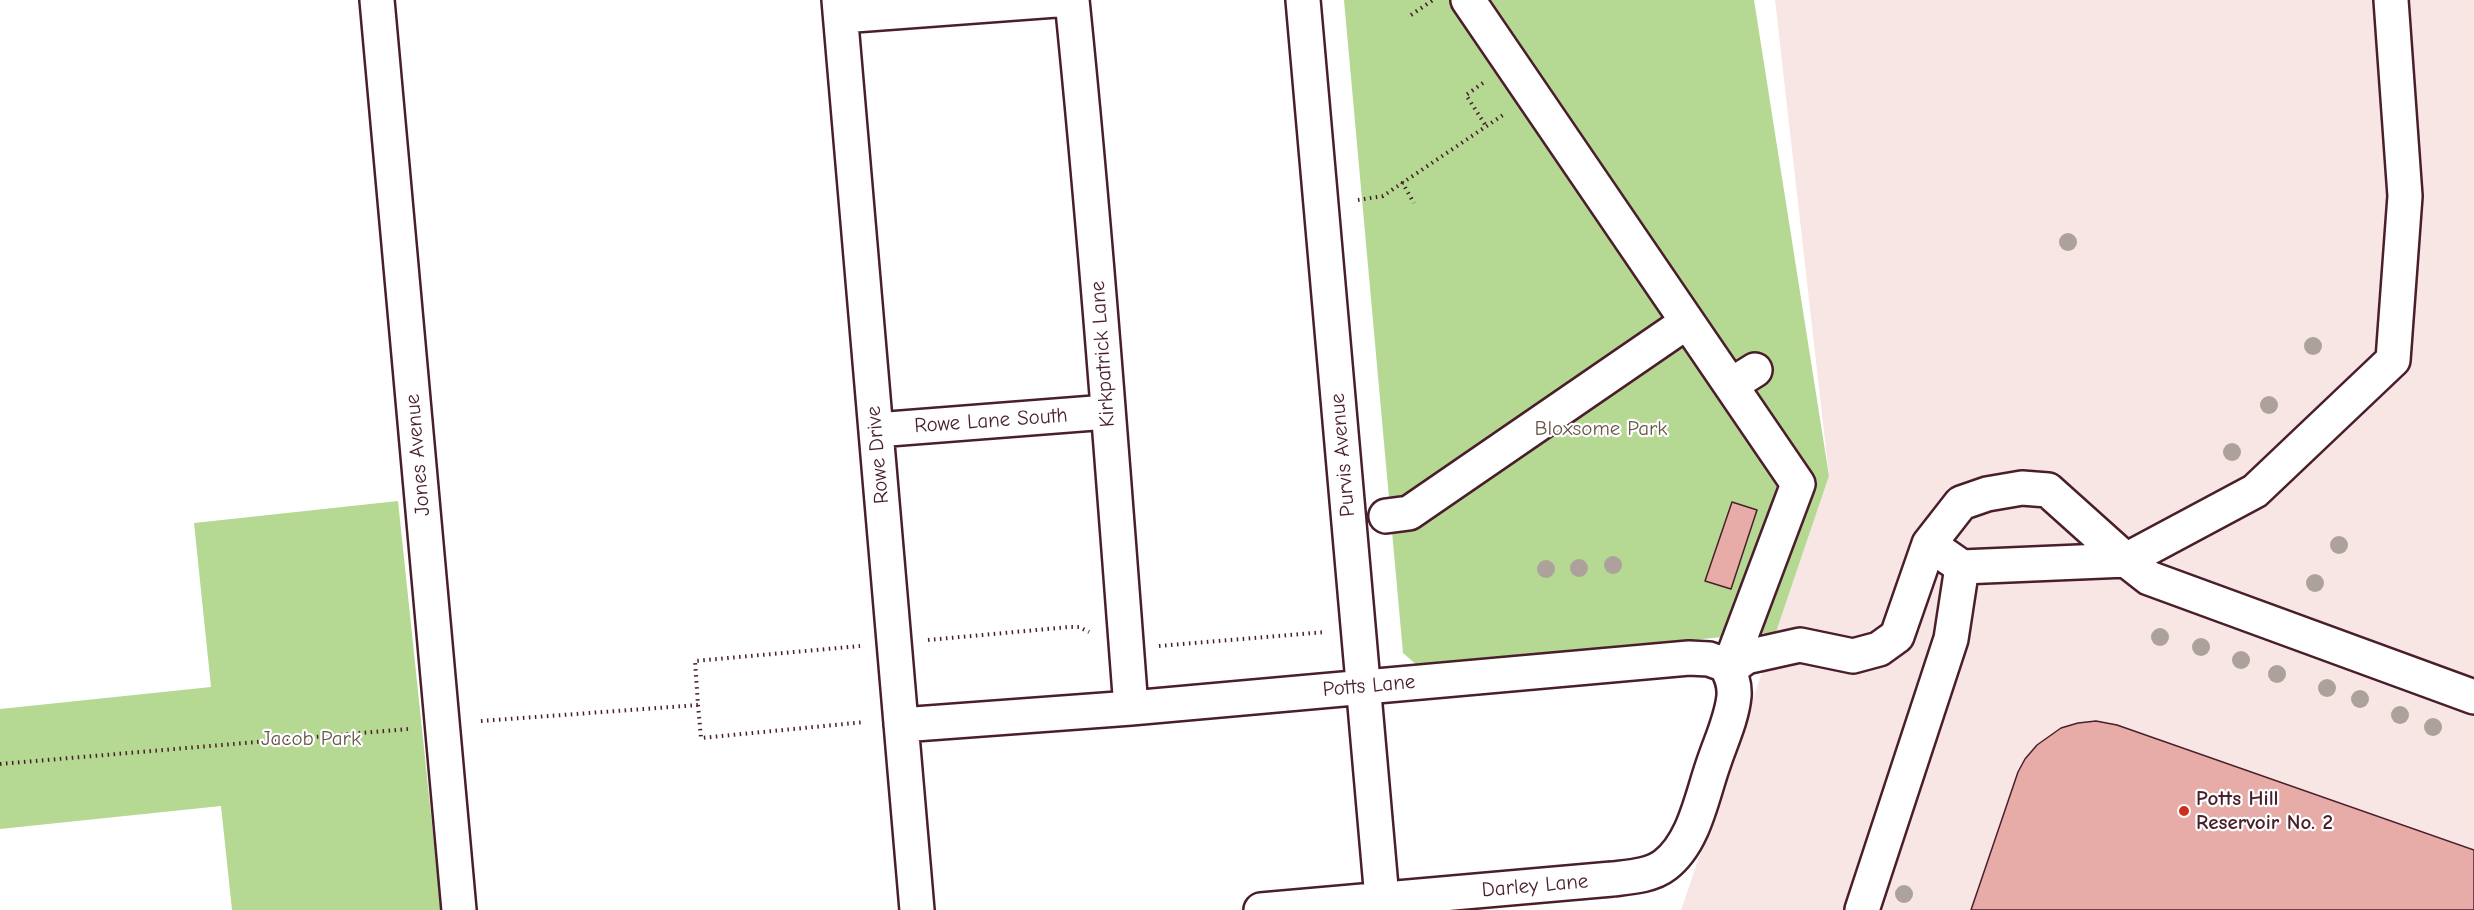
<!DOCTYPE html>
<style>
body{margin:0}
canvas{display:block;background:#fff}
</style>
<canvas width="2474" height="910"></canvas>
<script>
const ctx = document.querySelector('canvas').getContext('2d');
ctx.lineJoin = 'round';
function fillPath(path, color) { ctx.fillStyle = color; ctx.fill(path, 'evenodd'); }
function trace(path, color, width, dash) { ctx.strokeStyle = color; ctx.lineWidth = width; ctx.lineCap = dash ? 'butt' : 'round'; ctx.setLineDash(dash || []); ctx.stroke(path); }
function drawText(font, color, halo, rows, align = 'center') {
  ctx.font = font + ' "Comic Neue",sans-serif'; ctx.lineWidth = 4.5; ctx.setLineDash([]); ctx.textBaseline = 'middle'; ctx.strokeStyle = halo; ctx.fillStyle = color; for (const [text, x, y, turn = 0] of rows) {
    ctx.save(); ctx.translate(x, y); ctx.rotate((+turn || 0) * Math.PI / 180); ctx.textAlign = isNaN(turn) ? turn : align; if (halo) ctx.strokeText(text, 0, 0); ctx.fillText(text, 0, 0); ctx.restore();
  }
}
fillPath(new Path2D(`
 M1775 0H2474V910H1681L1829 476Z`), '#f8e6e5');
fillPath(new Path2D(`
 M1344 0H1754L1829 476 1776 632 1418 666 1403 653Z
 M398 501 441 910H232L221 806 0 829V709L211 687 194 523Z`), '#b5d893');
const building = new Path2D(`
 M1732 502 1757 510 1731 589 1705 581Z
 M2096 721 2117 725 2474 850V910H1971L2018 772 2025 759 2037 745 2061 728 2078 723Z`);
fillPath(building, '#e7aca7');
trace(building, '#4a1f2b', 1.5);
const minor = new Path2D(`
 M377 0 459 910
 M839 0 917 910
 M1072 0C1096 236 1113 472 1131 708
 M1303 0 1383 910
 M1468 0 1798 484 1728 670
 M841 16 1056 0
 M1731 385 1755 370
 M876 430 1107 412
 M1386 516 1409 513 1687 322
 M1929 544 1962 567 2126 560 2255 491 2393 360 2405 196 2391 0
 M1728 670 1746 657 1800 645 1853 656 1879 649 1897 636 1929 544 1961 503 1987 494 2022 488 2048 490 2126 560 2149 578 2474 697
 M901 725 1131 708 1689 658 1709 659 1726 665C1731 675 1735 684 1734 696 1732 718 1721 741 1714 762 1702 795 1695 842 1665 865 1651 876 1629 877 1612 879L1261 910
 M1862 910 1951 639 1962 567`);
trace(minor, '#4a1f2b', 38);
trace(new Path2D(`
 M1411 15 1433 0
 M1483 83 1466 95 1486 126
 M1402 182 1414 203
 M1358 200 1383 196 1503 115
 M928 640 1069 627H1079L1089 632
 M1159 646 1325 632
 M698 705 701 738 865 722
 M481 721 698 705 695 661 860 646
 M0 764 408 729`), '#4a1f2b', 4, [1.5, 4.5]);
trace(minor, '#fff', 33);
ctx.fillStyle = '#ada29b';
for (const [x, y] of [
 [2068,242],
 [2313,346],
 [2269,405],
 [2232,452],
 [2339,545],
 [1613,565],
 [1579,568],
 [1546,569],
 [2315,583],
 [2160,637],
 [2201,647],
 [2241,660],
 [2277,674],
 [2327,688],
 [2360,699],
 [2400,715],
 [2433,727],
 [1904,894]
]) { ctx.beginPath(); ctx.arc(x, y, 9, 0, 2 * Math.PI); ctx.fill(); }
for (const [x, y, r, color] of [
 [2184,811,6,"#c8321e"]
]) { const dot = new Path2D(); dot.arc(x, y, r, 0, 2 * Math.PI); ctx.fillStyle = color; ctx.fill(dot); trace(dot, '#fff', 2); }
drawText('21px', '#4a1f2b', '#fff', [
 ["Kirkpatrick Lane",1103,354,-94],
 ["Rowe Lane South",991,421,-4],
 ["Jones Avenue",418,455,-95],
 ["Rowe Drive",878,455,-95],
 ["Purvis Avenue",1343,455,-95],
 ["Potts Lane",1369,686,-5],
 ["Darley Lane",1535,886,-5]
]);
drawText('21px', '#6a564a', '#fff', [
 ["Bloxsome Park",1601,429],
 ["Jacob Park",311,739]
]);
drawText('bold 21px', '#4a1f2b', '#fff', [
 ["Potts Hill",2196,799],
 ["Reservoir No. 2",2196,823]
], 'left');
</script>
